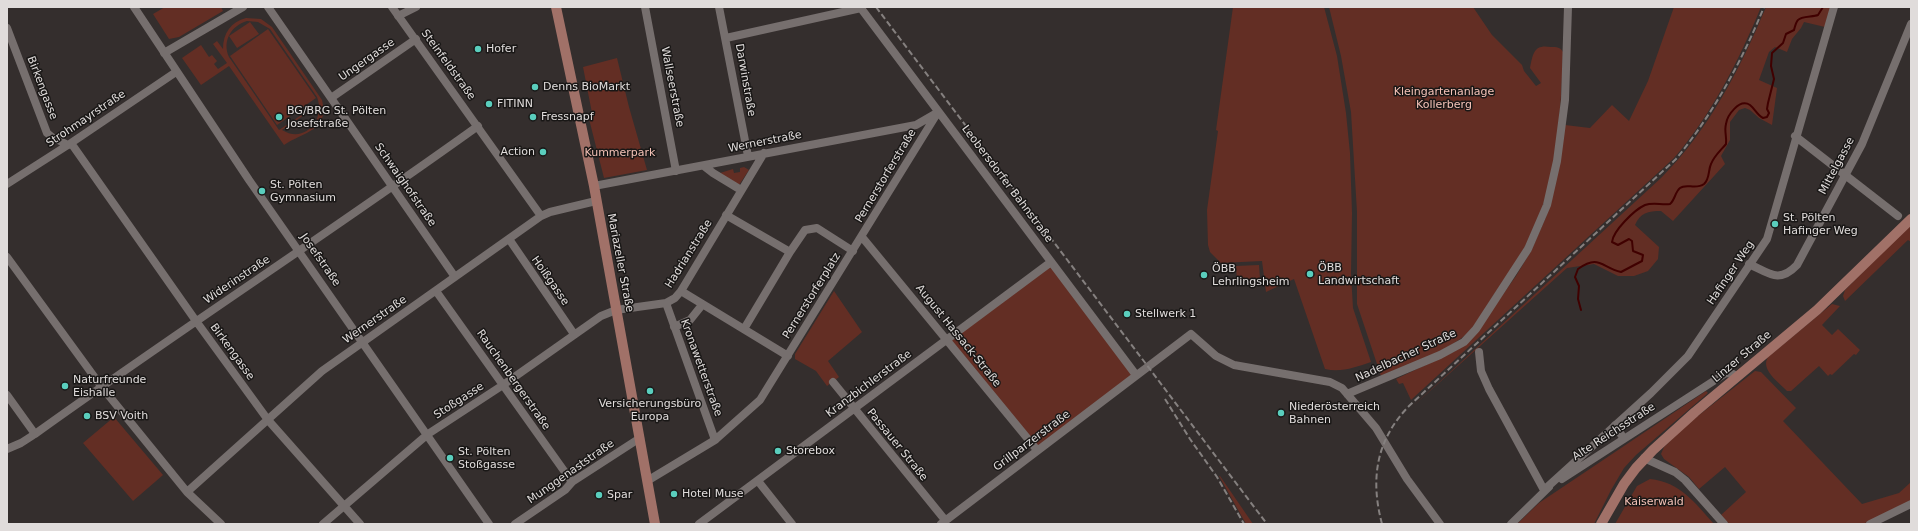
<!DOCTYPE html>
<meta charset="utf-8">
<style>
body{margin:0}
#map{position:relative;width:1918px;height:531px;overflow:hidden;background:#342e2d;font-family:"DejaVu Sans",sans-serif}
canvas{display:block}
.frame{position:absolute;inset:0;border:8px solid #e0dcdb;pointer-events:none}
</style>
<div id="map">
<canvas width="1918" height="531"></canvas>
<div class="frame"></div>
</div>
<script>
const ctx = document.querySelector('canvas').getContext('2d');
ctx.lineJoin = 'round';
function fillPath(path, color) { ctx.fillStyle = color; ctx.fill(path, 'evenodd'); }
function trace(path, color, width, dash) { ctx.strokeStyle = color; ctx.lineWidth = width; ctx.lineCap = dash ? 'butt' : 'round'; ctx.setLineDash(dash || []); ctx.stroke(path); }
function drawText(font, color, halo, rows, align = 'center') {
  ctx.font = font + ' "DejaVu Sans",sans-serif'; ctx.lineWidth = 3; ctx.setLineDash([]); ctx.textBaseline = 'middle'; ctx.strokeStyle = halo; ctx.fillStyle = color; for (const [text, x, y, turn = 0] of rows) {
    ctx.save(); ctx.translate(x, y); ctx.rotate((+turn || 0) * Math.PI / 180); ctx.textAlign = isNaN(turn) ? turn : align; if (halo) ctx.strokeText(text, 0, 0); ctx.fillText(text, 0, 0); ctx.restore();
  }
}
fillPath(new Path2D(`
 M165 7H221L223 11 179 37 169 39 153 14Z
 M1233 7H1324L1337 56 1346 113 1350 153 1352 213 1351 274 1353 308 1371 362C1356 367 1341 373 1325 369L1294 279 1266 292 1262 261 1221 263 1210 252 1208 245 1207 210 1218 131 1216 130Z
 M1329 7H1473L1492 35 1522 65 1524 71 1536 86 1541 83 1530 68C1533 53 1534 44 1551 47 1557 47 1560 47 1563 52 1561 109 1558 171 1536 225 1526 250 1510 271 1495 293 1485 307 1477 326 1463 337 1441 354 1406 365 1381 376L1357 304V212L1351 112 1341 56Z
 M1674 7H1761C1739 60 1712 114 1674 158L1411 400 1403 383 1399 384 1396 379 1455 351 1496 304 1516 276 1531 251 1546 217 1565 125 1590 128 1612 105 1629 121 1648 81Z
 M1766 7 1831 8 1825 27 1804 22 1801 28 1792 39 1787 52 1775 47 1769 52 1759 80 1777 88 1772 125 1759 118 1750 110 1745 108 1739 110 1730 122V140L1721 156 1725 164 1673 221 1661 211C1648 211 1640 213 1635 225L1659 247 1658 259 1648 271 1634 276H1618L1594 264 1567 268 1411 408 1661 178C1709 130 1740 69 1766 7Z
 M246 18 261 19 272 27 322 100C330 131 303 132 284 145L229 66 201 85 182 58 201 45 209 57 212 55 217 61 214 64 218 69 227 63 213 44 217 41 223 49C223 33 231 22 246 18ZM247 21 258 22 270 29 317 97C326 120 304 144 282 130L310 111 309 110 279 130 229 57C222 41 231 26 247 21Z
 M250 22 259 34 237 48 229 36Z
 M268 29 316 98 277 125 230 56Z
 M617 58 629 107 647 170 604 178 589 119 592 113 583 67Z
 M744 167 749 170 739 185 720 173 733 169 734 173 740 172V168Z
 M1911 224V242L1908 240 1845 301 1843 296 1845 290Z
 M1051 262 1136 375 1037 450 947 339Z
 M1259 265 1260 279 1237 281 1236 266Z
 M834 291 862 332 828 361 839 377 827 386 816 371 795 359V354Z
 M1832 304 1840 306 1822 325 1832 335 1838 329 1860 350 1856 355 1854 354 1832 375 1830 374 1828 376 1819 366 1791 391H1787C1779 382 1760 370 1768 357Z
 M1755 371 1761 372 1796 408 1783 421 1862 504 1899 493 1911 482V501L1863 524 1772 523 1729 524 1721 515 1746 492 1725 467 1699 489 1689 477 1664 459 1661 454 1664 447 1689 423Z
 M1706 391 1708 393 1636 455 1624 468 1611 490 1594 524H1517L1539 503Z
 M114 417 163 475 133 501 83 443Z
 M1219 476H1220L1253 524H1246Z
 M1650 479C1680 482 1695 503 1714 524H1615L1637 486Z`), '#632e24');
trace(new Path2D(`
 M1581 310 1578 299 1579 286 1575 277 1578 269C1599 254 1601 267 1621 272L1642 261 1643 255 1633 251 1632 241 1629 239 1618 245 1612 242C1613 231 1634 210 1645 205 1653 202 1661 205 1670 204 1675 200 1675 192 1680 188 1686 183 1696 190 1704 184 1710 179 1708 170 1711 164 1714 156 1721 150 1726 144 1727 137 1724 131 1726 124 1727 116 1739 98 1750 105 1755 109 1757 115 1763 118L1767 117 1769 113 1767 109 1768 103 1774 79 1771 66 1772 53 1783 43 1786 34 1794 30C1795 26 1796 22 1798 20 1801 16 1813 17 1818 15L1823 7`), '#400000', 2);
trace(new Path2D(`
 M134 7 249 180 489 524
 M268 7 455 277
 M392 7 541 216
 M645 7 676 171
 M719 7 748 156
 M860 7 1136 375
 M398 16 416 7
 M7 28 47 133 52 137 68 145
 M726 38 861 8
 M164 53 243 7
 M331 98 416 39
 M1795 136 1898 216
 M71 143 196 321 268 420 360 524
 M704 166 713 173 741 190
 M7 184 71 143 176 72
 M594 186 916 125 935 114
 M726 215 790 252
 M862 237 1037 450
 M509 239 574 334
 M7 257 101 386 187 492 221 524
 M1749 264C1769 273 1779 284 1797 265L1862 144 1911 24
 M436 291 572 482
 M681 291 788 356
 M666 303 715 440
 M674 327 690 320 702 305
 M744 329 790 252 805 230 817 228 853 251
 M1479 352 1481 371 1489 389 1544 490
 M833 382 945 520
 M1347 394 1440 355 1464 342 1476 329 1528 249 1547 205 1557 161 1565 100 1568 7
 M7 395 35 434
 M1615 425 1624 439
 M7 449 21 443 35 434C181 329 332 231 478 126
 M1644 458 1675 472 1685 480 1724 524
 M1562 479 1726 373 1733 374 1737 377
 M647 481 715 440 760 400 938 112
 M758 481 792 524
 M1544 490 1651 393 1688 356 1767 239 1834 7
 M187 492 322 371 541 216 550 212 596 201
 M323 524 428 434 503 385 601 316 616 310 666 303 675 298 681 291 764 153
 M515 524 565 490 572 482 640 438
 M699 524 1051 262
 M941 524 1191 334 1216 356 1234 365 1330 382 1342 388 1376 428 1407 479 1440 524
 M1511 524 1549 487
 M1870 524 1911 504`), '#766f6e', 8);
trace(new Path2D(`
 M556 7 594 186 655 524
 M1601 524 1624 484 1636 468 1653 450 1695 412 1817 310 1911 219`), '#a17168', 10);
trace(new Path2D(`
 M876 7 1267 524
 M1165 399 1190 439 1217 477 1244 524
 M1382 524C1370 479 1376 440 1409 406L1676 159C1713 114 1742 61 1764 7`), '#85807f', 2, [6, 3]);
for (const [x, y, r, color] of [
 [478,49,4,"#5acebd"],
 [535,87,4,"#5acebd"],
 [489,104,4,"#5acebd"],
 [279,117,4,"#5acebd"],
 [533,117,4,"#5acebd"],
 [543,152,4,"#5acebd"],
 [262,191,4,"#5acebd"],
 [1775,224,4,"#5acebd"],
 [1310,274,4,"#5acebd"],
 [1204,275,4,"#5acebd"],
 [1127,314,4,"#5acebd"],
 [65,386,4,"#5acebd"],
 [650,391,4,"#5acebd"],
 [1281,413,4,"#5acebd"],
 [87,416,4,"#5acebd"],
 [778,451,4,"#5acebd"],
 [450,458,4,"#5acebd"],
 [674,494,4,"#5acebd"],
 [599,495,4,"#5acebd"]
]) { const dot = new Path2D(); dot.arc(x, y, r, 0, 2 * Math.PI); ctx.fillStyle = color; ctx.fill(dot); trace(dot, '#191716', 1.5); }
drawText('11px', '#e0dcdb', '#191716', [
 ["Hofer",486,49],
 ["Denns BioMarkt",543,87],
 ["FITINN",497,104],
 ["BG/BRG St. Pölten",287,111],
 ["Josefstraße",287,124],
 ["Fressnapf",541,117],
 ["Action",535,152,"right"],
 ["St. Pölten",270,185],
 ["Gymnasium",270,198],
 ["St. Pölten",1783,218],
 ["Hafinger Weg",1783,231],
 ["ÖBB",1318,268],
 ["Landwirtschaft",1318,281],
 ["ÖBB",1212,269],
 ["Lehrlingsheim",1212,282],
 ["Stellwerk 1",1135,314],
 ["Naturfreunde",73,380],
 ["Eishalle",73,393],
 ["Versicherungsbüro",650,404,"center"],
 ["Europa",650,417,"center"],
 ["Niederösterreich",1289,407],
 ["Bahnen",1289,420],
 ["BSV Voith",95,416],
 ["Storebox",786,451],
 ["St. Pölten",458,452],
 ["Stoßgasse",458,465],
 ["Hotel Muse",682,494],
 ["Spar",607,495]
], 'left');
drawText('11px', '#e0dcdb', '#191716', [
 ["Ungergasse",367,60,-35],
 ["Steinfeldstraße",448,65,54],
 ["Darwinstraße",745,80,80],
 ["Wallseerstraße",672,87,79],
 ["Birkengasse",42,88,69],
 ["Strohmayrstraße",86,119,-34],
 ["Wernerstraße",765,142,-11],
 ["Mittelgasse",1837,166,-62],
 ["Pernerstorferstraße",886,176,-59],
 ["Leobersdorfer Bahnstraße",1007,184,53],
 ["Schwaighofstraße",405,185,55],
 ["Hadrianstraße",689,254,-58],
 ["Josefstraße",320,260,55],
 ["Mariazeller Straße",620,263,79],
 ["Hafinger Weg",1731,273,-56],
 ["Widerinstraße",237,280,-34],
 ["Hoißgasse",550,281,55],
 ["Pernerstorferplatz",812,296,-58],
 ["Wernerstraße",375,320,-35],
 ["August Hassack-Straße",958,336,51],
 ["Birkengasse",232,352,54],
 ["Nadelbacher Straße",1406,356,-25],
 ["Linzer Straße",1742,357,-40],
 ["Kronawetterstraße",701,368,70],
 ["Rauchenbergerstraße",513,380,55],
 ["Kranzbichlerstraße",869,384,-37],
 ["Stoßgasse",459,401,-33],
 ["Alte Reichsstraße",1614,432,-33],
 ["Grillparzerstraße",1032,441,-37],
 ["Passauer Straße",897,445,51],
 ["Munggenaststraße",571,472,-35]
]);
drawText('11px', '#f5c2b7', '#191716', [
 ["Kleingartenanlage",1444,92],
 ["Kollerberg",1444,105],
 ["Kummerpark",620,153],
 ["Kaiserwald",1654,502]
]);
</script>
